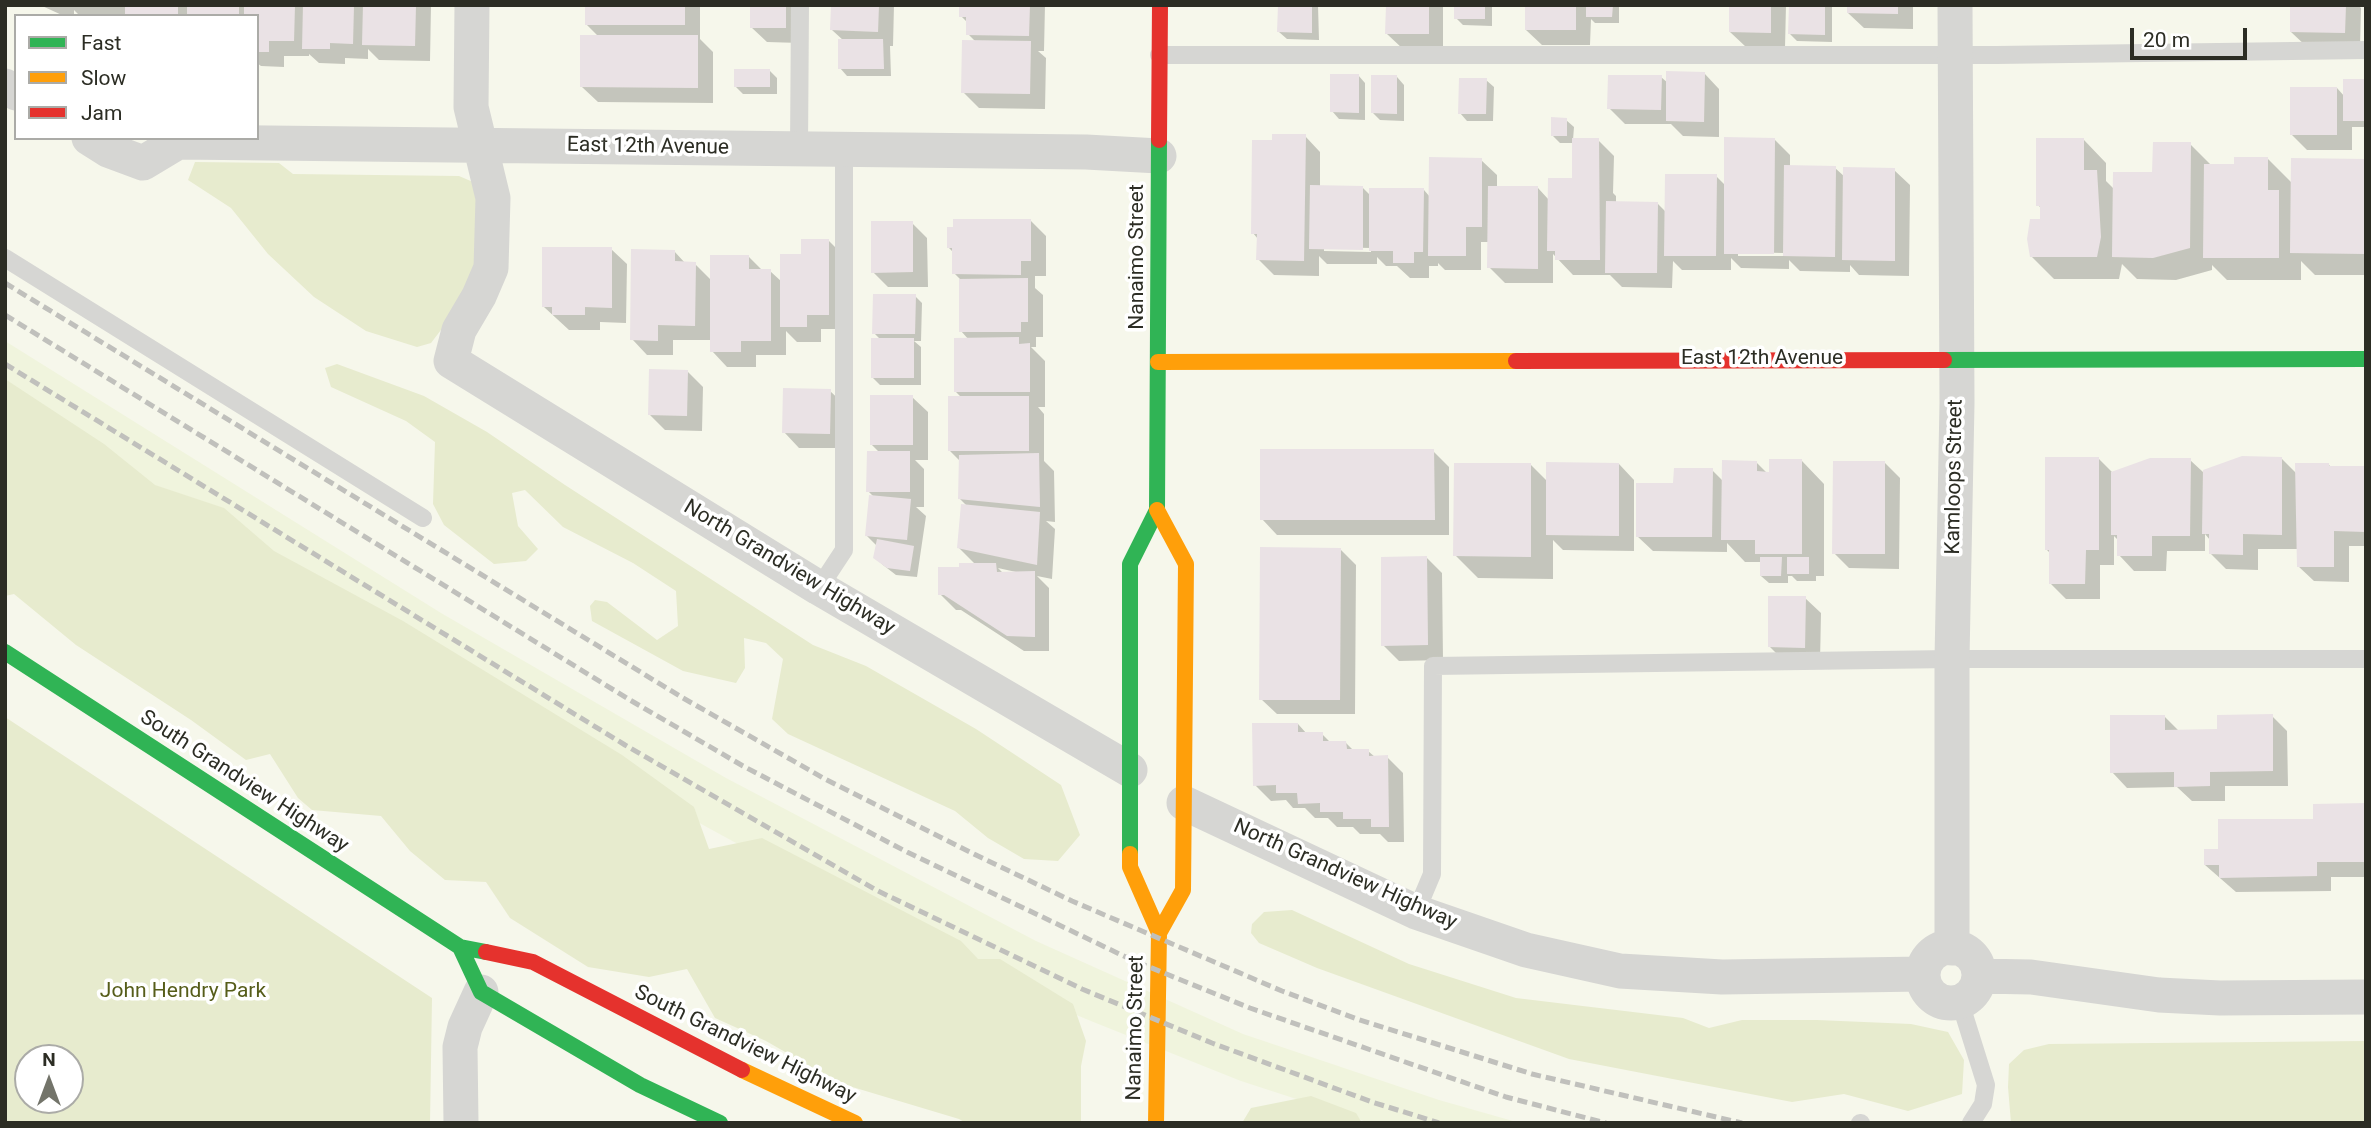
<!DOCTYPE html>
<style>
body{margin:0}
#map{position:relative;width:2371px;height:1128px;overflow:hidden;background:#f6f7eb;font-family:Roboto,sans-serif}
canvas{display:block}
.frame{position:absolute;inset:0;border:7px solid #2c2d24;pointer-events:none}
.legend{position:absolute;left:14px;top:14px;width:245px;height:126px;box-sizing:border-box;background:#fff;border:2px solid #ababa7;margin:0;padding:9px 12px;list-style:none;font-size:21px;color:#2c2d24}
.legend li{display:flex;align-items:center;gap:14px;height:35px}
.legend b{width:35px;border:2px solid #ababa7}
.north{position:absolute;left:14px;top:1044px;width:70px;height:70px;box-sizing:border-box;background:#fff;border:2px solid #ababa7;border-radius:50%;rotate:0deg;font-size:19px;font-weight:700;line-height:28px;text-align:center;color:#2c2d24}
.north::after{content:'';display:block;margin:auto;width:24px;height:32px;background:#73746a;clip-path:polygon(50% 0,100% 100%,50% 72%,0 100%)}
.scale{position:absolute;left:2130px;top:28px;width:117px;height:32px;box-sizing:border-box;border:4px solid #2c2d24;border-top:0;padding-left:9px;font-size:21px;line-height:24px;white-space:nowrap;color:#2c2d24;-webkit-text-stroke:5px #fff;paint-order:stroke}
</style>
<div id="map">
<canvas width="2371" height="1128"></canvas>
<div class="frame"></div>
<ul class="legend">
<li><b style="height:9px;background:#30b455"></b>Fast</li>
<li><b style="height:9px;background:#ff9f0a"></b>Slow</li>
<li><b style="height:9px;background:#e5322d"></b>Jam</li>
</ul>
<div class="north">N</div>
<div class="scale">20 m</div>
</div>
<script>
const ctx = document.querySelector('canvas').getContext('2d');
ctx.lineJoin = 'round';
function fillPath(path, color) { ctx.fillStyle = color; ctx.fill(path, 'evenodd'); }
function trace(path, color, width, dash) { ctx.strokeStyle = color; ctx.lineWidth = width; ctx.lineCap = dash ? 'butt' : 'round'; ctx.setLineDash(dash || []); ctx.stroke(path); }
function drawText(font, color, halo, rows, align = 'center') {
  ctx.font = font + ' Roboto,sans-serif'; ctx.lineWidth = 7; ctx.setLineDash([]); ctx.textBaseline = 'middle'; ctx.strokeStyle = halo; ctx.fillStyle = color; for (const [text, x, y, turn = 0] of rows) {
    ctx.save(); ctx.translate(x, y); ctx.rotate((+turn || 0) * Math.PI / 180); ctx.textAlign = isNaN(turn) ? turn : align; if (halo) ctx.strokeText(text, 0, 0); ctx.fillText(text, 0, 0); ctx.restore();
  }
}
fillPath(new Path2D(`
 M5 341 441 613 726 778 1036 941 1243 1034 1439 1100 1520 1123H1370L1241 1081 1091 1021 1025 994 916 941 547 740 5 404Z`), '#f0f4dd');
fillPath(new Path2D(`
 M195 162 279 163 293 174 459 176 473 182 482 192 473 288 431 343 417 347 366 331 314 297 268 254 231 208 188 180Z
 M337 364 424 396 487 432 565 485 813 645 866 666 976 729 1061 785 1080 835 1058 861 1024 859 988 838 955 811 788 734 772 719 783 659 766 643 744 638 745 668 736 683 683 671 592 621 590 606 595 600 607 602 657 640 678 626 676 591 633 563 563 527 525 490 512 493 518 526 538 549 526 561 494 564 444 525 433 504 435 442 406 421 331 387 325 368Z
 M5 379 104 444 155 485 224 508 274 551 403 621 622 755 694 807 709 849 762 838 961 941 978 959H1000L1073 1004 1086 1041 1081 1066V1123H966L959 1119 839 1083 766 1041 715 1018 687 969 649 977 588 967 510 918 486 882 445 880 410 851 381 816 312 810 298 798 270 754 246 760 191 720 76 645 14 594 5 596Z
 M5 717 432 998 430 1123H5ZM70 1058V1100H28V1058Z
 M1292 910 1409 964 1516 998 1683 1018 1709 1028 1742 1020H1817L1911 1024 1948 1032 1964 1060 1962 1094 1908 1111 1844 1094 1792 1102 1569 1059 1317 968 1259 943 1251 933 1252 924 1264 912Z
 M2366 1041V1123H2011L2008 1087 2009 1064 2024 1050 2049 1044Z
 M1311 1096 1356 1113 1362 1123H1242L1251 1108Z`), '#e7ebce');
fillPath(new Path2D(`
 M40 5H431L430 61 379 60 368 49V59L345 58V64L319 63 309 54V56H284V67L261 66 257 63V16H80L74 10V16H64Z
 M586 5H700V39L713 52V103L598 102 582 87 599 37 586 24Z
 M752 5H801L800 43 767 42 751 27Z
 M832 5H894L893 46H890L891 76H847L840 68 844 41 832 30Z
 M961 5H1045L1044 51H1038L1046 58 1045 109 979 108 963 92 976 42 968 34V23L961 16Z
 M1279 5H1318L1319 40 1287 39 1279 32Z
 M1387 5H1443V49H1403L1387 34Z
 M1456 5H1492V26L1463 25 1456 18Z
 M1526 5H1619V23H1595L1591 19 1590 45H1542L1526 30Z
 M1730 5H1786L1785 48 1746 47 1730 32Z
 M1790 5H1832V42L1797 41 1790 34Z
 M1848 5H1913V29L1864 28 1848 13Z
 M2292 5H2358L2361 8 2360 48 2307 47 2291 32Z
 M770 71 777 78V94H743L736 87Z
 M1704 73 1719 89V137L1683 136 1671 124H1625L1609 108 1661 77 1668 83Z
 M1358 75 1365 83V120L1339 119 1332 111Z
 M1397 77 1404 85V121L1380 120 1373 113Z
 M1486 80 1494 87 1493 121H1467L1460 113Z
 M2366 81V127H2352V150H2307L2291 134 2337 88 2345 97Z
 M1566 120 1574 127 1573 140H1598L1614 156 1613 193 1616 196V203L1658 204 1667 213 1716 176 1726 186 1774 139 1790 155V167L1835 168 1845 177 1894 170 1910 185 1909 276 1859 275 1850 265V272L1800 271 1789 260V269L1741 268 1731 258V270H1682L1673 261 1672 288 1622 287 1610 275H1573L1553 254V283H1505L1489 267V242H1481V270H1445L1438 263V266H1429V278H1410L1397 266H1386L1377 257V264H1327L1319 256V276L1274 275 1258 259V239L1253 233 1273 141 1305 136 1320 152V187H1362L1371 196 1424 190 1430 197 1481 160 1497 175V187L1538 188 1549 200 1574 180V143H1560L1553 136ZM1324 247 1371 248V252L1324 251ZM1738 252 1783 253V256H1738Z
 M2084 140 2106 163V181L2114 189 2154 174 2190 144 2212 166H2236L2268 159 2293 184 2366 160V275H2315L2301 261V280H2227L2212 265V270L2176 280 2137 279 2122 264 2119 279H2054L2031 256 2042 221V209L2038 205Z
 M1031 221 1046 236V276H1035V288L1043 295V337H1036V347H1031L1045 361V407H1038L1044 414V461L1054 471 1055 522 1046 521 1055 529 1052 579 1037 576 1049 588V651H1024L961 610H956L940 594 960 568 976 565 959 548 968 507 960 499 961 462 950 451 962 398 956 392 969 340 961 331V280L954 273V253L949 248ZM998 568 1016 572 1004 574Z
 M912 223 927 238 928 287H888L873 272Z
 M828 240 844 256V329H821V342H797L786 331V355H756V367H727L712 351V340H673V355H647L632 339 674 251 686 264H695L712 281 749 257 763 271H770L782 282 803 255Z
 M611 249 627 264 626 323 600 322V330H569L544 307Z
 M915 296 922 303 921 341H914L921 347V385H880L872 377 881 340 874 333Z
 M687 371 703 387 702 431 665 430 650 415Z
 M830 391 846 406 845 448H799L784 432Z
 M912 397 928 412V460H915L924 469V507H916L926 516 917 577 896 575 883 565 875 558 877 546 866 535 873 496 868 491 880 453 871 444Z
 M1433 451 1449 467V535H1277L1262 519Z
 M2242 458H2281L2297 474 2328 464 2332 468H2366V546H2349V582L2314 581 2298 566V549H2258V570L2226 569 2210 553V540L2205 534V551H2167L2166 571H2134L2119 555V541L2114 536V565H2100V599H2066L2051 584V554L2046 549 2099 459 2113 473 2190 460 2203 472Z
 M1802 461 1824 484V576H1816V581H1797L1792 576H1788V583H1769L1761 576 1762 562H1745L1727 543V552L1653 551 1637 536 1675 485 1712 470 1723 481 1756 462 1767 473Z
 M1884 462 1900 478 1899 569 1849 568 1834 553Z
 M1619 464 1634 480V551L1563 550 1553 540V579L1478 578 1455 555 1531 465 1548 482Z
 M1340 549 1356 565 1355 714H1277L1261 699Z
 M1427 558 1442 573 1443 660 1399 661 1383 645Z
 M1805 598 1821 613 1820 663 1785 662 1769 646Z
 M2164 716 2179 731H2219L2272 716 2287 731 2288 786H2225V801H2192L2177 787 2127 788 2112 772Z
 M1298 724 1307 734H1322L1331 743H1346L1354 751H1368L1375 757H1387L1403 773 1404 842H1388L1380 834H1360L1353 827H1337L1328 818H1315L1305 808H1293L1286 800 1271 801 1255 785Z
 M2366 805V877H2331V891L2236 892 2205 865 2220 851Z`), '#0003');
fillPath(new Path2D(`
 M125 5H178V16H125Z
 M187 5H239V16H187Z
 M244 5H295L294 41H269V52H257V16H244Z
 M303 5H354L353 44 330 43V49H302Z
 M363 5H416L415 46 362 45Z
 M585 5H685V25H585Z
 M750 5H786V28H750Z
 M831 5H879L878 32 830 30Z
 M959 5H1030L1029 36 966 35V17H959Z
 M1278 5H1312V33L1277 32Z
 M1386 5H1429V34H1385Z
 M1454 5H1485V19H1454Z
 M1525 5H1576V30H1525Z
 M1586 5H1613L1612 17H1586Z
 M1729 5H1771V33L1729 32Z
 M1789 5H1825V35L1788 34Z
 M1847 5H1898V14L1847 13Z
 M2290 5H2346L2345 33 2290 32Z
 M580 35H698V88L580 87Z
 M838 39H883L884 69H838Z
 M962 40 1031 41 1030 94 961 93Z
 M734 69H770V87H734Z
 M1666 71 1705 72 1704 122 1666 121Z
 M1330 74H1359V113L1330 112Z
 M1371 75H1397V114L1371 113Z
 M1608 75H1662L1661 110 1607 109Z
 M1459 78H1487L1486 114H1458Z
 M2343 79H2366V121H2343Z
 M2290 87H2337V135H2290Z
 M1551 117 1567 118V136H1551Z
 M1272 134H1306L1304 261 1256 260 1257 234H1251L1252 140H1272Z
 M1724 137 1775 138 1774 254H1724Z
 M1572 138H1599L1600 260H1555V251H1547L1548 178H1572Z
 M2036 138H2084V170H2097L2101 237 2097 257H2030L2027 239 2030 219H2040V206H2036Z
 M2153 142H2191L2190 248 2153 258 2112 257 2113 172H2152Z
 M1429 157 1482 158V227H1466V256H1428Z
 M2234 157H2268V190H2279V258H2203L2204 164H2234Z
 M2291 158 2366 159V254L2290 253Z
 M1784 165 1836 166 1835 257 1783 256Z
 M1843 167 1895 168V261L1842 260Z
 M1665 174H1717L1716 256H1664Z
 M1310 185 1363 186V250L1309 249Z
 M1488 186H1538V269L1487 268Z
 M1369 188H1424L1423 252H1414V263H1393V251H1369Z
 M1606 201 1658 202 1657 273H1605Z
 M953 219H1031V261H1021V275L952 274V248H947V227H953Z
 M871 221H913V272L871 273Z
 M801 239H829V315H807V327H780V254H801Z
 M542 247H612V308L585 307V315H552V307H542Z
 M631 249 675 250V261L696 262 695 326 658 325V341L630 340Z
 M710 255H749V269H771V341H741V352H710Z
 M1028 278V322H1021V332H959V279Z
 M873 294H916L915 334H872Z
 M1019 337V344L1030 343V392H954V338Z
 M871 338H914V378H871Z
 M649 369 688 370 687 416 648 415Z
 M783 388 831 389 830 434 782 433Z
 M870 395H913V445H870Z
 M948 396H1029V451H948Z
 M1260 449H1434L1435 520H1260Z
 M867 451H910V492H866Z
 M1039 453 1040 507 958 499 959 455Z
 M2242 456 2282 457V535L2243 534V555L2209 554V534H2202L2203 470Z
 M2045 457H2099V550H2086L2085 584H2049V550H2045Z
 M2150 458H2191L2190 536H2152V556H2117V535H2111V472Z
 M1769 459H1802V554H1755V540H1721L1722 460 1757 461V471L1769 472Z
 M1833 461H1885V554H1832Z
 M1546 462 1619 463V536L1546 535Z
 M1454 463H1531V557L1453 556Z
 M2295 463H2329V466H2366V532L2334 531V567H2297Z
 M1674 468H1713L1712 537H1636V483H1673Z
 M869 495 911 499 907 540 865 536Z
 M961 504 1040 512 1037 565 957 548Z
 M877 539 914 546 910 571 887 568 873 558Z
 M1260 547 1341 548 1340 700H1259Z
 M1427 556 1428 645 1381 646V557Z
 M1760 557H1782L1781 576H1760Z
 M1787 557H1809V574H1787Z
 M959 563H996L997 572 1035 571V637L1007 636 944 595H938V567H959Z
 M1768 596H1806L1805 648 1768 647Z
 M2273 714V771L2210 772V786L2174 787V772L2110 773V715H2165V730L2217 729V715Z
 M1252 723H1298V732H1323V741H1346L1347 749H1369V756L1388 755 1389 827H1371V819H1343V812H1320V803L1298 804 1297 793H1276V785L1253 786Z
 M2366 803V862H2317V876L2219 878V865H2204V849H2218V819H2313V804Z`), '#eae2e5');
trace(new Path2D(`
 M1159 55H1996L2366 50
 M799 149 800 5
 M5 258 423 518
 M819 588 844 550V149
 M1416 912 1432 874 1433 666 1952 659H2366
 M1960 1002 1986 1085 1983 1104 1971 1123
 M1860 1123H1861`), '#d6d6d3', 18);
trace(new Path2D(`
 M472 5 471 107 493 198 491 268 479 296 459 330 451 361 819 588 1130 770
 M5 86 16 93
 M89 138 108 150 143 163 178 142 1086 152 1159 156
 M1184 803 1416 912 1526 950 1620 971 1722 977 1923 974
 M1923 975a28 28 0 1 1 56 0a28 28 0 1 1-56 0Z
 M1952 948V659L1957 403 1955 5
 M1979 976 2031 977 2159 995 2220 998 2366 997
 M461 1123 460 1047 465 1027 481 992`), '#d6d6d3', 35);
trace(new Path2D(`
 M1944 360 2366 359
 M5 652 460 947 486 952
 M1130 854V564L1157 510 1159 140
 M460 947 481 992 640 1085 720 1123`), '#30b455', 16);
trace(new Path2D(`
 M1158 362 1516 361
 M1157 510 1186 564 1183 890 1159 933
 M1130 854V867L1159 933 1156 1123
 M742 1070 855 1123`), '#ff9f0a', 16);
trace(new Path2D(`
 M1159 140 1160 5
 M1516 361 1944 360
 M486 952 533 962 742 1070`), '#e5322d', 16);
trace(new Path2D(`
 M5 283 683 698 825 779 976 855 1072 901 1282 991 1357 1019 1532 1074 1742 1123
 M5 315 630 700 743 766 907 852 1132 960 1250 1008 1506 1097 1606 1123
 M5 364 625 745 876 890 1082 989 1212 1043 1372 1102 1439 1123`), '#c0c0bc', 5, [10, 5]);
drawText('21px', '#2c2d24', '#fff', [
 ["East 12th Avenue",648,147,1],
 ["Nanaimo Street",1138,257,-90],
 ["East 12th Avenue",1762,359],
 ["Kamloops Street",1955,477,-89],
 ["North Grandview Highway",789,568,31],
 ["South Grandview Highway",244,782,33],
 ["North Grandview Highway",1345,875,24],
 ["Nanaimo Street",1136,1028,-89],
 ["South Grandview Highway",745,1045,26]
]);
drawText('21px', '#565d1a', '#fff', [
 ["John Hendry Park",183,992]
]);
</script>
